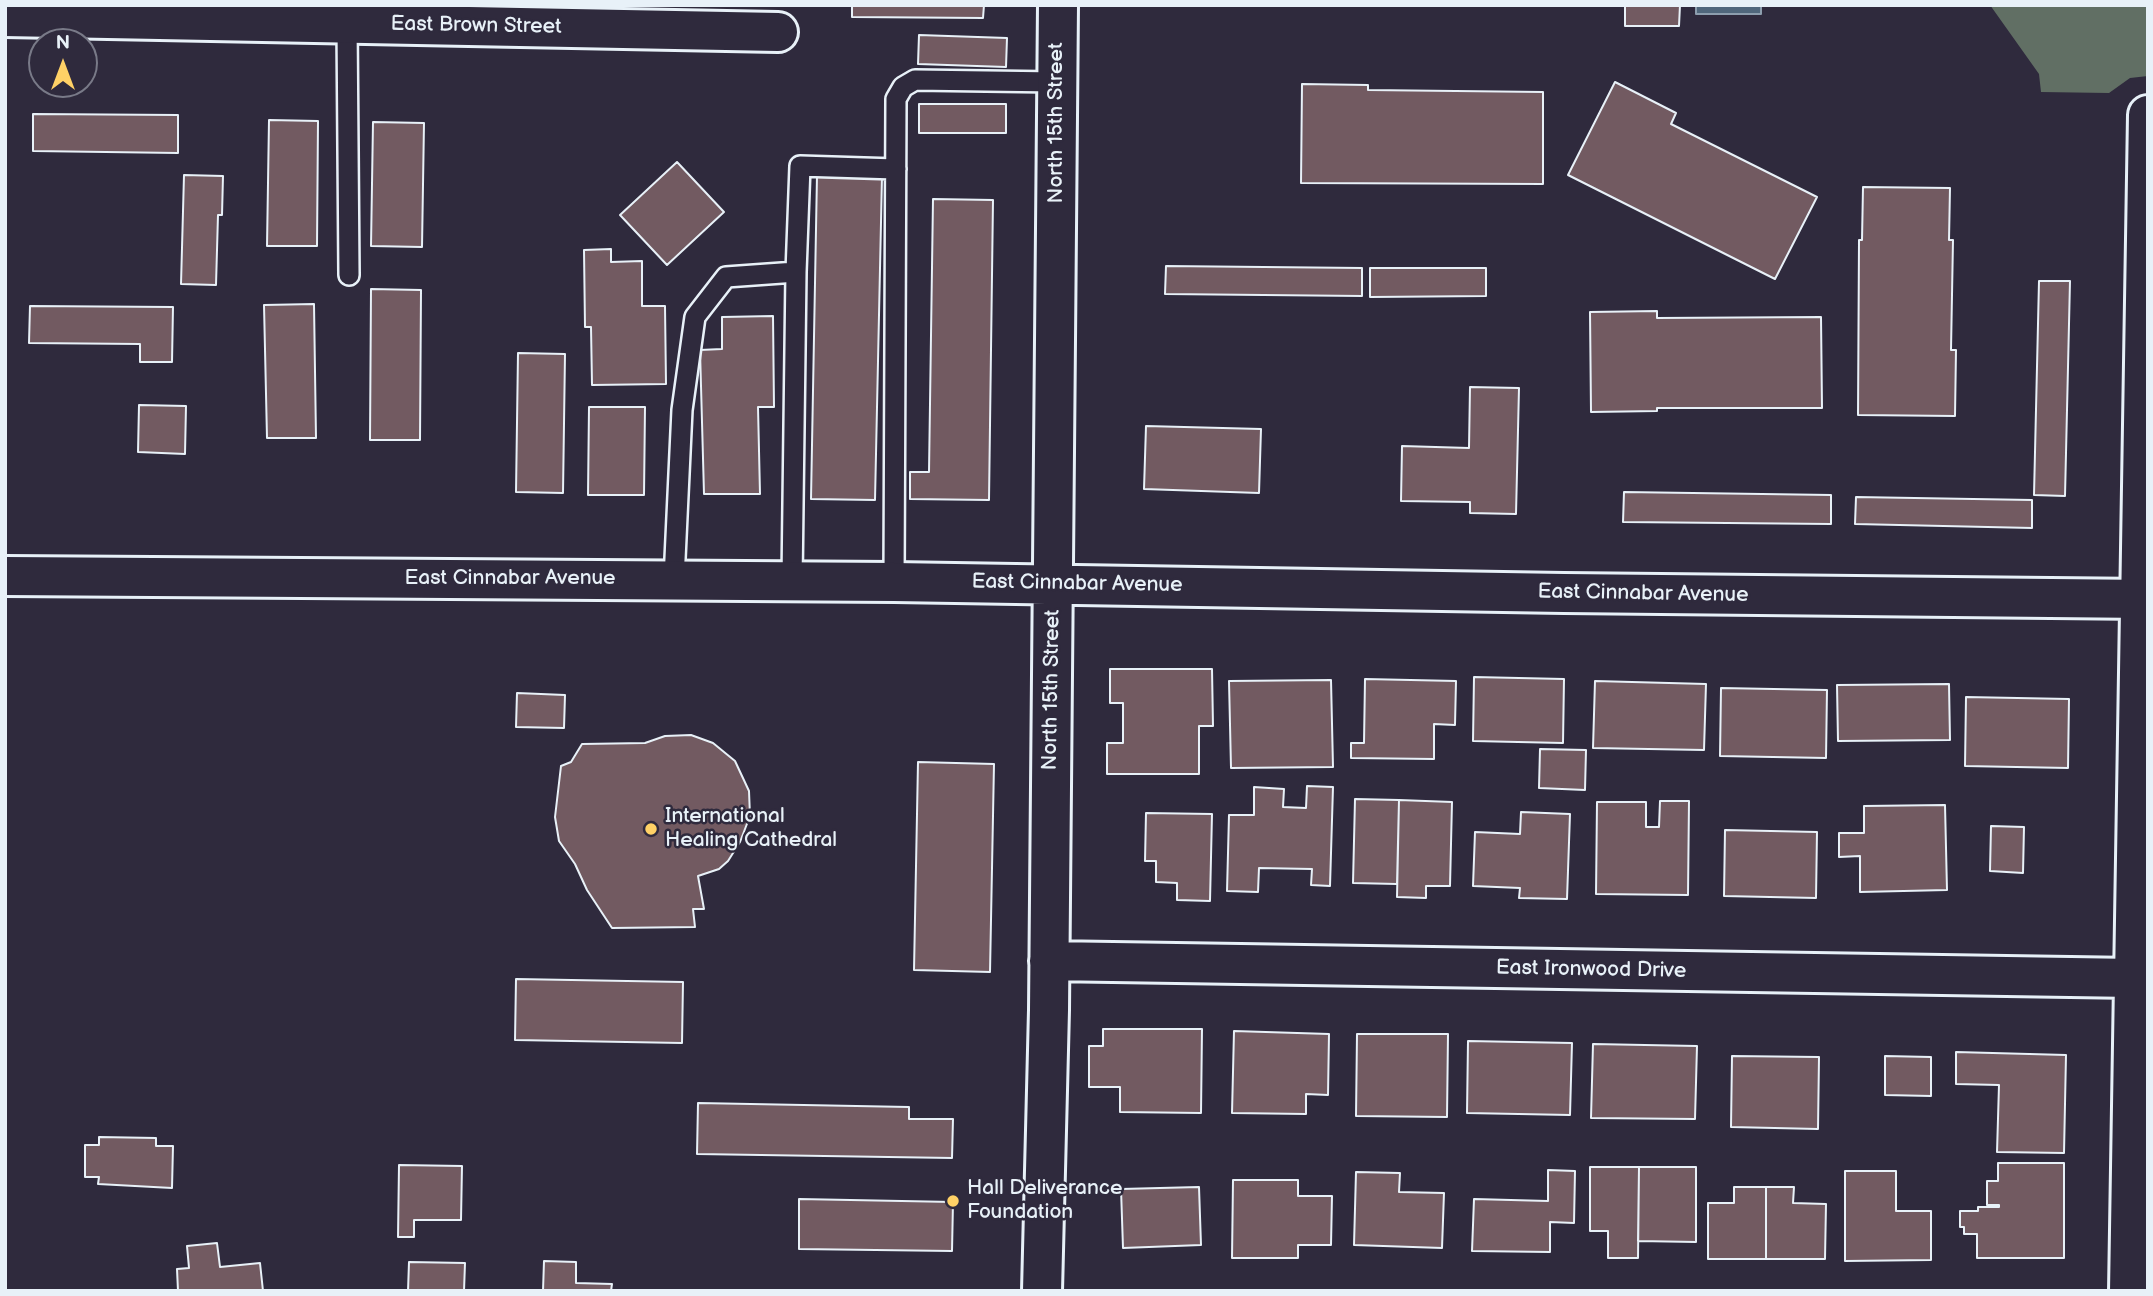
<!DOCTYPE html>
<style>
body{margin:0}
#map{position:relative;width:2153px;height:1296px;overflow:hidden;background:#2f2a3d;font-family:"Balsamiq Sans",sans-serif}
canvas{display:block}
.frame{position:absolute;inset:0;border:7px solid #e8f1f8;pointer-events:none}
.north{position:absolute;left:28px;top:28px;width:70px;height:70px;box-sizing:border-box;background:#2f2a3d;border:2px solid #797a88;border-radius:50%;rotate:0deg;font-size:19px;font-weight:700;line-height:28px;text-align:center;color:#e8f1f8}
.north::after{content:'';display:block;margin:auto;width:24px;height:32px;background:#ffd166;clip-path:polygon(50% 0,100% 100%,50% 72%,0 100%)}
</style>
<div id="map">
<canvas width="2153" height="1296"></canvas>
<div class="frame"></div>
<div class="north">N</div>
</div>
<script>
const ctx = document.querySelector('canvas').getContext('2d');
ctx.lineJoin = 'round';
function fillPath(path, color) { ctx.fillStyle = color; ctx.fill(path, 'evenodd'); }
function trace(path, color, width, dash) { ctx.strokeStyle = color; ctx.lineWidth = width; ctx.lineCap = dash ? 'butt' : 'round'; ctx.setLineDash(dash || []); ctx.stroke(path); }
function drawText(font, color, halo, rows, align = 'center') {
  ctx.font = font + ' "Balsamiq Sans",sans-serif'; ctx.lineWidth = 5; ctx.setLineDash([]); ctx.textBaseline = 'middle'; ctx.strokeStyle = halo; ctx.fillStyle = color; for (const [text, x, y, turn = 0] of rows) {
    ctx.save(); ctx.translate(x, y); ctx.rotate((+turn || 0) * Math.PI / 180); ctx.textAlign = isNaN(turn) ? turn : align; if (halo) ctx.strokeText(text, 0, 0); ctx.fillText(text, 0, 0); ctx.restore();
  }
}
fillPath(new Path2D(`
 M1990 5H2148V76L2130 78 2109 93 2041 92 2039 74Z`), '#616f64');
const water = new Path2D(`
 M1696 5H1761V14H1696Z`);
fillPath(water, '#50677c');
trace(water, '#8d9eae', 2);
const building = new Path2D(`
 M852 5H984L983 18 852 17Z
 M1625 5H1680L1679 26H1625Z
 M919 35 1007 38 1006 67 918 64Z
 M1615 82 1676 113 1671 124 1817 197 1775 279 1568 175Z
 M1302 84 1368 85V90L1543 92V184L1301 183Z
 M919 104H1006V133H919Z
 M33 114 178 115V153L33 151Z
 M269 120 318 121 317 246H267Z
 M373 122 424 123 422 247 371 246Z
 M677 162 724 212 667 265 620 215Z
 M184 175 223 176 222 215H218L216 285 181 284Z
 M817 175 882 176 875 500 811 499Z
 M1863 187 1950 188 1949 240H1953L1951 350H1956L1955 416 1858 415 1859 240H1862Z
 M933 199 993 200 989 500 910 499V472H929Z
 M611 249V262L642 261V306H665L666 384 592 385 591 327H585L584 250Z
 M1166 266 1362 268V296L1165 294Z
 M1370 268H1486V296L1370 297Z
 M2039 281H2070L2065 496 2034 495Z
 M371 289 421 290 420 440H370Z
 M314 304 316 438H267L264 305Z
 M30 306 173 307 172 362H140V344L29 343Z
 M1657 311V318L1821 317 1822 408H1657V411L1591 412 1590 312Z
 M773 316 774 407H758L760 494H704L700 350 722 349V317Z
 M518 353 565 354 563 493 516 492Z
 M1470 387 1519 388 1516 514 1470 513V502L1401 501 1402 446 1469 448Z
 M139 405 186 406 185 454 138 452Z
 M589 407H645L644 495H588Z
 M1146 426 1261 429 1259 493 1144 489Z
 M1624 492 1831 495V524L1623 522Z
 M1856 497 2032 500V528L1855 524Z
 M1110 669H1212L1213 726H1199V774H1107V743H1123V703H1110Z
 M1474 677 1564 679 1563 743 1473 741Z
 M1365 679 1456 681 1455 725 1434 724V759L1351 758V743H1364Z
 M1331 680 1333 767 1231 768 1229 681Z
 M1595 681 1706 684 1704 750 1593 748Z
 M1949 684 1950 740 1838 741 1837 685Z
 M1721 688 1827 690 1826 758 1720 756Z
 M517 693 565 695 564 728 516 727Z
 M1966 697 2069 699 2068 768 1965 766Z
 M691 735 713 743 735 761 749 791 750 816 740 842 728 861 719 869 698 876 704 909H693L695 927 612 928 587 890 575 864 559 841 555 817 561 766 571 762 582 744 645 743 665 736Z
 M1540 749 1586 750 1585 790 1539 788Z
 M918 762 994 764 990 972 914 970Z
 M1307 786 1333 787 1330 886 1311 885 1312 869 1259 868 1258 892 1227 891 1229 815H1254V787L1284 789 1283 807 1306 808Z
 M1355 799 1399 800 1397 884 1353 883Z
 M1399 800 1452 802 1450 886H1426V898L1397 897Z
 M1660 801H1689L1688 895 1596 894 1597 802H1646V827H1659Z
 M1945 805 1947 890 1860 892V856L1839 857V833H1864V806Z
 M1521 812 1570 814 1567 899 1519 898 1520 888 1473 886 1475 832 1520 834Z
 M1146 813 1212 814 1210 901 1177 900V883L1156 882V861H1145Z
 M1991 826 2024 827 2023 873 1990 871Z
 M1725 830 1817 832 1816 898 1724 896Z
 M516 979 683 982 682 1043 515 1040Z
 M1103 1029H1202L1201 1113 1120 1112V1087H1089V1046H1103Z
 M1234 1031 1329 1034 1328 1095 1306 1094V1114L1232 1113Z
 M1357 1034H1448L1447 1117 1356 1116Z
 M1468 1041 1572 1043 1570 1115 1467 1113Z
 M1593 1044 1697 1046 1695 1119 1591 1118Z
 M1956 1052 2066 1055 2064 1153 1997 1152 1999 1085 1956 1084Z
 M1732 1056 1819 1057 1818 1129 1731 1127Z
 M1885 1056 1931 1057V1096L1885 1095Z
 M698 1103 909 1107V1119H953L952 1158 697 1154Z
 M99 1137 156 1138V1146H173L172 1188 98 1184 99 1177H85V1145H99Z
 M1998 1163H2064V1258H1977V1234H1964V1227H1960V1211H1978V1207H1999V1205H1987V1181H1998Z
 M399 1165 462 1166 461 1220H414V1237H398Z
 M1590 1167H1639L1638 1258H1608V1231H1590Z
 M1639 1167H1696V1242L1638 1241Z
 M1548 1170 1575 1171 1574 1223 1550 1222V1252L1472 1251 1474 1199 1548 1201Z
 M1845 1171H1896V1211H1931V1260L1845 1261Z
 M1356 1172 1400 1173 1399 1192 1444 1193 1442 1248 1354 1245Z
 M1233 1180H1298V1196H1332L1331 1245H1298V1258H1232Z
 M1199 1187 1201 1245 1123 1248 1121 1189Z
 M1734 1187H1766V1259H1708V1203H1734Z
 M1766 1187H1794L1793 1203 1826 1204 1825 1259H1766Z
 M799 1199 953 1202 952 1251 799 1249Z
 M217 1243 220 1267 260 1263 263 1291H178L177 1269 189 1268 187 1246Z
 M544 1261 576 1262V1283L612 1284 611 1291H543Z
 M409 1262 465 1263 464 1291H408Z`);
fillPath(building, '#725a61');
trace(building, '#e8f1f8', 2);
const lane = new Path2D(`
 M347 23 349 275
 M796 272 800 166 896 169
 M674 580 682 410 695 317 726 277 796 272 792 581
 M894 582 896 99 903 87 915 80 1057 82`);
const street = new Path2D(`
 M5 17 778 32
 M5 576 894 582 1564 593 2148 599
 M1049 961 2134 978
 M1042 1291 1049 1010 1058 5
 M2129 1291 2148 115`);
trace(lane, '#e8f1f8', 24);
trace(street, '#e8f1f8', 44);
trace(lane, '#2f2a3d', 19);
trace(street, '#2f2a3d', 38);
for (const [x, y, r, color] of [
 [651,829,7,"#ffd166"],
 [953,1201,7,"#ffd166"]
]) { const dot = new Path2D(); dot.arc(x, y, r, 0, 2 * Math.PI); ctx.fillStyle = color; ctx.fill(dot); trace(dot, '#2f2a3d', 2.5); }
drawText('21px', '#e8f1f8', '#2f2a3d', [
 ["East Brown Street",476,26,1],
 ["North 15th Street",1057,123,-90],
 ["East Cinnabar Avenue",510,579],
 ["East Cinnabar Avenue",1077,584,1],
 ["East Cinnabar Avenue",1643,594,1],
 ["North 15th Street",1052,690,-89],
 ["East Ironwood Drive",1591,970,1]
]);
drawText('21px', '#e8f1f8', '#2f2a3d', [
 ["International",665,817],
 ["Healing Cathedral",665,841],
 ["Hall Deliverance",967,1189],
 ["Foundation",967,1213]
], 'left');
</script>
